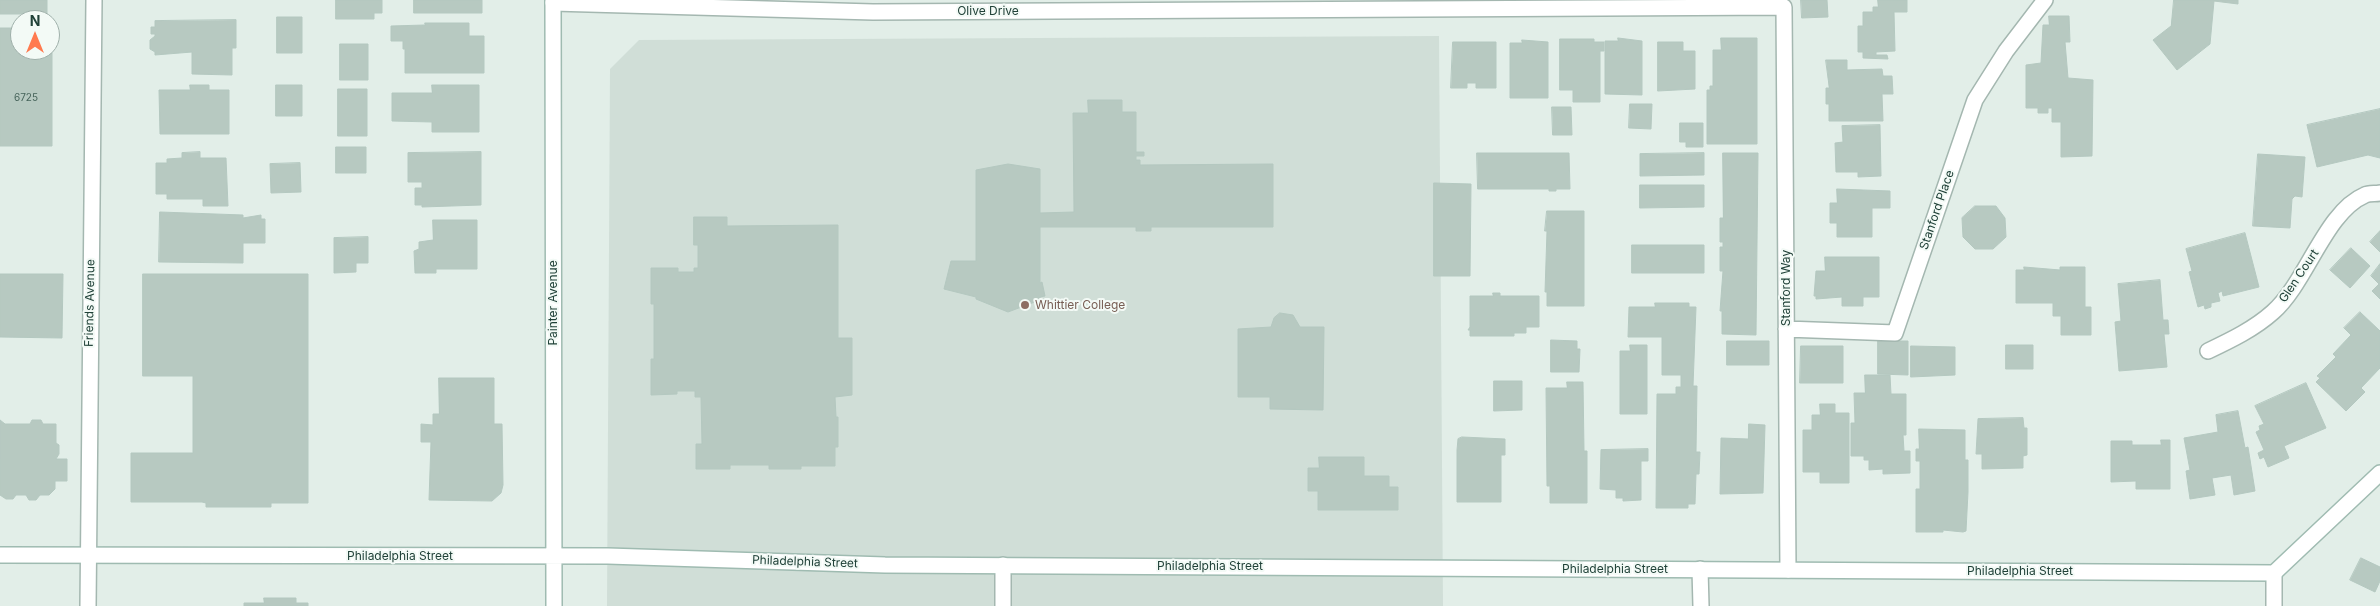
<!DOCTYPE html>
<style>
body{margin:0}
#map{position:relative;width:2380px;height:606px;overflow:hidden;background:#e2eee8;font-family:Inter,sans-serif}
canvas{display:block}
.north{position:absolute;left:10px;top:10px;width:50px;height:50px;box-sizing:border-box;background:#f3faf6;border:1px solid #9fb0aa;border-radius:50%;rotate:0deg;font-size:14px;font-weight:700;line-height:20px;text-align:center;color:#204138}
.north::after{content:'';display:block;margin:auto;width:18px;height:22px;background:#ff7a4f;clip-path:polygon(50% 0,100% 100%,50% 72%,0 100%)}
</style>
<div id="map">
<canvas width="2380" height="606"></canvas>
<div class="north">N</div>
</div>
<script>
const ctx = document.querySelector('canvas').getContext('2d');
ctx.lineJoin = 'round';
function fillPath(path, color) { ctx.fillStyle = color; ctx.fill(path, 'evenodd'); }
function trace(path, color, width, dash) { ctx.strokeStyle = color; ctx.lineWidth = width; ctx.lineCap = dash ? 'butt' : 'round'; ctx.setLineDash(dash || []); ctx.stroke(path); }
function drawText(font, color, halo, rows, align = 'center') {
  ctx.font = font + ' Inter,sans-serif'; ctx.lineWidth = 4; ctx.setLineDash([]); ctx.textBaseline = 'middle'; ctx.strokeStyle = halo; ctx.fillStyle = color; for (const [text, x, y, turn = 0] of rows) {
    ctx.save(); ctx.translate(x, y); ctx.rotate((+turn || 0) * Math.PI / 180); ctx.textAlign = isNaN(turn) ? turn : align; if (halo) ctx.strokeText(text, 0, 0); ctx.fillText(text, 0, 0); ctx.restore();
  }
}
fillPath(new Path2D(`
 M1439 36 1443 606H607L610 69 639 40Z`), '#d0ded7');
const building = new Path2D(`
 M0 0H47V14H0Z
 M336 0H382V13H374V19H336Z
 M414 0H482V13H414Z
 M1801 0H1827L1828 17 1802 18Z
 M1878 0H1907V12H1894L1895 51 1876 52V55H1887L1888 59 1863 58V52H1858V26H1863V12H1873V7H1878Z
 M2174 0H2238V4L2214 1 2210 44 2177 70 2153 40 2171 26Z
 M2049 16H2069L2070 42H2065L2068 78 2093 80 2092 156 2061 157V122H2052V108H2048V113H2038V108H2026V65L2041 63 2043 25H2049Z
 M277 17H302V53H277Z
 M236 20V48H232V75L192 74V52L155 55V52L150 49V40L155 36V34H151V27H155V21Z
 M425 23H469V36H484V73H405V49H403V41H391V26L425 25Z
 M0 28H20V50H50V34H52V146H0Z
 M1618 38 1642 41V95L1605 94V41H1618Z
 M1721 38H1757V144H1707V90H1710V86H1713V50H1721Z
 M1560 39H1594V42H1604V51H1600V102H1573V90H1560Z
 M1522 40 1548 42V98H1510V43H1522Z
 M1453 42H1496V88H1476V83H1467V88H1451Z
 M1658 42H1683V51H1695V89L1658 91Z
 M340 44H368V80H340Z
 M1826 60H1847V70L1882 69 1883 76H1892L1893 94H1882L1883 121H1829V104H1826V88H1829Z
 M190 85H209V90H229V134H160L159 90H190Z
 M276 85H302V116H276Z
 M432 85H479V132H432V122L392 121V93H432Z
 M338 89H367V136H338Z
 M1088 100H1122V112H1136V152H1144V156H1136V160H1140V165L1273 164V227H1151V231H1136V227H1040V283L1042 282 1045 296 1040 297V300L1008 312 976 299V297L944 289 951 261H976V170L1008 164 1040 169V213L1074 212 1073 113H1088Z
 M1630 104H1652L1651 129 1629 128Z
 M1552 107H1571L1572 135H1553Z
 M2380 109V158L2368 155 2317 167 2307 125Z
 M1680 123H1703V147H1686V142H1680Z
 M1880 125 1881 176 1858 177V172H1836L1835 143 1843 142 1842 126Z
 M336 147H366V173H336Z
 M200 152V158H226L228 206H203V199H167V194H156V163H167V159L182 158V153Z
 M481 152V205L422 207V205H415V188H422V182H408V153Z
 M1477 153H1569L1570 189H1556V191H1549V189H1478Z
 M1704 153V175L1640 176V154Z
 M1723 153H1758L1756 335 1722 334V311H1720L1723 271H1720V247H1723V242H1720V218H1723Z
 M2258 154 2305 157 2302 197 2295 196 2292 199 2290 228 2253 226Z
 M300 163 301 192 271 193 270 164Z
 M1434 183 1471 184 1470 276H1434Z
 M1640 185H1704V207L1640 208Z
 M1837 189 1890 191V208H1872V237H1837V223H1830V203H1837Z
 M1975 206H1996L2005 218 2006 237 1993 249H1975L1963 237 1962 218Z
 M1547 211H1584V306H1547V292H1545L1547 231H1545Z
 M160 212 243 215V218L261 215V219H265V243H243V263L159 262Z
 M694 217H727V226L838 225V338H852V395L835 397 836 417H838V447H835V466H801V469H769V465H730V469H696V444H702L701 397H695V391H677V394L651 395V359H654V304H651V268H678V272H694V268H698V245H694Z
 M433 220H477V269H436V273H415L414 251 419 249V242L433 240Z
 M2380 231V252L2370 242Z
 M2245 233 2259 287 2223 296 2222 291 2218 293 2220 301 2211 303V307L2205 309 2204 305 2198 307 2189 272 2192 271 2186 249Z
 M368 237V263H356V272L334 273V238Z
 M1632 245H1704V273H1632Z
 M2351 248 2370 266 2350 288 2330 270Z
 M1825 257H1879V297H1863V306H1842V297L1816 299V296H1814L1816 271H1825Z
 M2380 264V299L2372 291 2379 284 2371 276Z
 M2024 267 2060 270V267H2085V307H2091V335H2061V316H2053V303H2016V270H2024Z
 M0 274H63L62 338 0 337Z
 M143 274H308V503H271V507H206V503L202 502H131V453H193V376H143Z
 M2160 280 2163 320H2168L2169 334H2164L2167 367 2119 371 2115 322 2121 321 2118 284Z
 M1493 293H1500V296H1539V327H1526V333H1514V336H1470V330H1468L1470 327V296H1493Z
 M1655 303H1689V307H1696L1693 386H1697L1696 452H1700L1699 474H1696L1695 504H1688V508H1656L1657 394H1676V387H1681V375H1662V337H1628L1629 307H1655Z
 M2360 312 2380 331V368L2361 388 2365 392 2346 411 2316 382 2320 378 2317 376 2336 357 2333 354 2351 335 2344 328Z
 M1280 313 1293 315 1300 327H1324L1323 410 1270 409V397H1238V329L1271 327 1274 318Z
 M1551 340 1577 341V349H1580L1579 372H1551Z
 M1727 341H1769V365H1727Z
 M1878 341H1908V375L1878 374Z
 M1630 345H1647V414H1620V351H1630Z
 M2006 345H2033V369H2006Z
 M1801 346H1843V383H1800Z
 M1911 346 1955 347V375L1911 377Z
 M1865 375H1890L1891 394H1906V435H1903L1904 451H1910V473L1883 474V469L1869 470V460H1864V456H1851V423H1855L1854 393H1865Z
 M439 378H494V424H502L503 485 501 493 492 501 429 500 431 442H421V424L433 425V414H439Z
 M1494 381H1522V410L1494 411Z
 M1567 382H1583L1584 451H1587V503H1550V486H1547L1546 388H1567Z
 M2306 383 2326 428 2284 446 2289 458 2268 467 2264 457 2260 459 2258 453 2264 450 2256 432 2260 430 2259 426 2264 424 2255 406Z
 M1820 404H1835V413H1849V483H1820V472H1803V430H1812V415H1820Z
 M2238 411 2245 448 2248 447 2255 491 2234 495 2231 475 2212 478 2215 495 2190 499 2186 471 2190 470 2184 438 2218 432 2216 415Z
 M2023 418 2024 428H2027V455L2023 456V468L1982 469V454H1976L1978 419Z
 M0 420 5 424H30L32 420H41L43 424H56V443L59 445V454L56 459H67V481H55V489L49 495H40L36 500H29L26 495H16L13 499H6L0 495Z
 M1749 424 1765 425 1763 493 1720 494 1721 438 1748 439Z
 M1919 429 1965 430V460H1968V492L1966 531 1963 532 1943 530V532H1916V489H1920V461H1916V449H1919Z
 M1462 437 1505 439V455H1501V502H1457V450L1458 439Z
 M2161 440H2170V489H2136V481L2111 482V441H2132V445H2161Z
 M1648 449V461H1641V500L1623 501V498H1616V490L1600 489 1601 450Z
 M1319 457H1364V476H1389V487H1398V510H1318V491H1308V468H1319Z
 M2361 558 2380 567V581L2375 592 2350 580Z
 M264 598H296V603H308V606H244V603H264Z`);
fillPath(building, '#b7c9c1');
trace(building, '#b4c8c0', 1);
const street = new Path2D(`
 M553 3 873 12 1784 7 1788 570
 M1786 329 1895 333 1975 100 2006 51 2045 0
 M2208 351C2231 340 2254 329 2273 312 2307 282 2325 212 2365 195 2369 193 2376 194 2380 193
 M1003 565V606
 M1700 569 1701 606
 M2274 573V606
 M88 606 94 0`);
const secondary = new Path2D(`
 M553 0 554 606
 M0 555 608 556 885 565 2274 573 2380 473`);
trace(street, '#a4b7b0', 18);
trace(secondary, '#9fbbb1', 18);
trace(street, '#fff', 15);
trace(secondary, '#fff', 15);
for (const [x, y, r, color] of [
 [1025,305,5,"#8d6e63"]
]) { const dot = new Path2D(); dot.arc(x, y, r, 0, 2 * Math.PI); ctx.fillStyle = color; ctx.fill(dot); trace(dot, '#f3faf6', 2); }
drawText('10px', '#46635a', null, [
 ["6725",26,98]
]);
drawText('12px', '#204138', '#f3faf6', [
 ["Olive Drive",988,11],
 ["Stanford Place",1937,210,-71],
 ["Glen Court",2299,276,-56],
 ["Stanford Way",1786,288,-90],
 ["Friends Avenue",90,303,-89],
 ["Painter Avenue",553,303,-90],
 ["Philadelphia Street",400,556],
 ["Philadelphia Street",805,562,2],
 ["Philadelphia Street",1210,566],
 ["Philadelphia Street",1615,569],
 ["Philadelphia Street",2020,571]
]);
drawText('12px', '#785e54', '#f3faf6', [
 ["Whittier College",1035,305]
], 'left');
</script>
